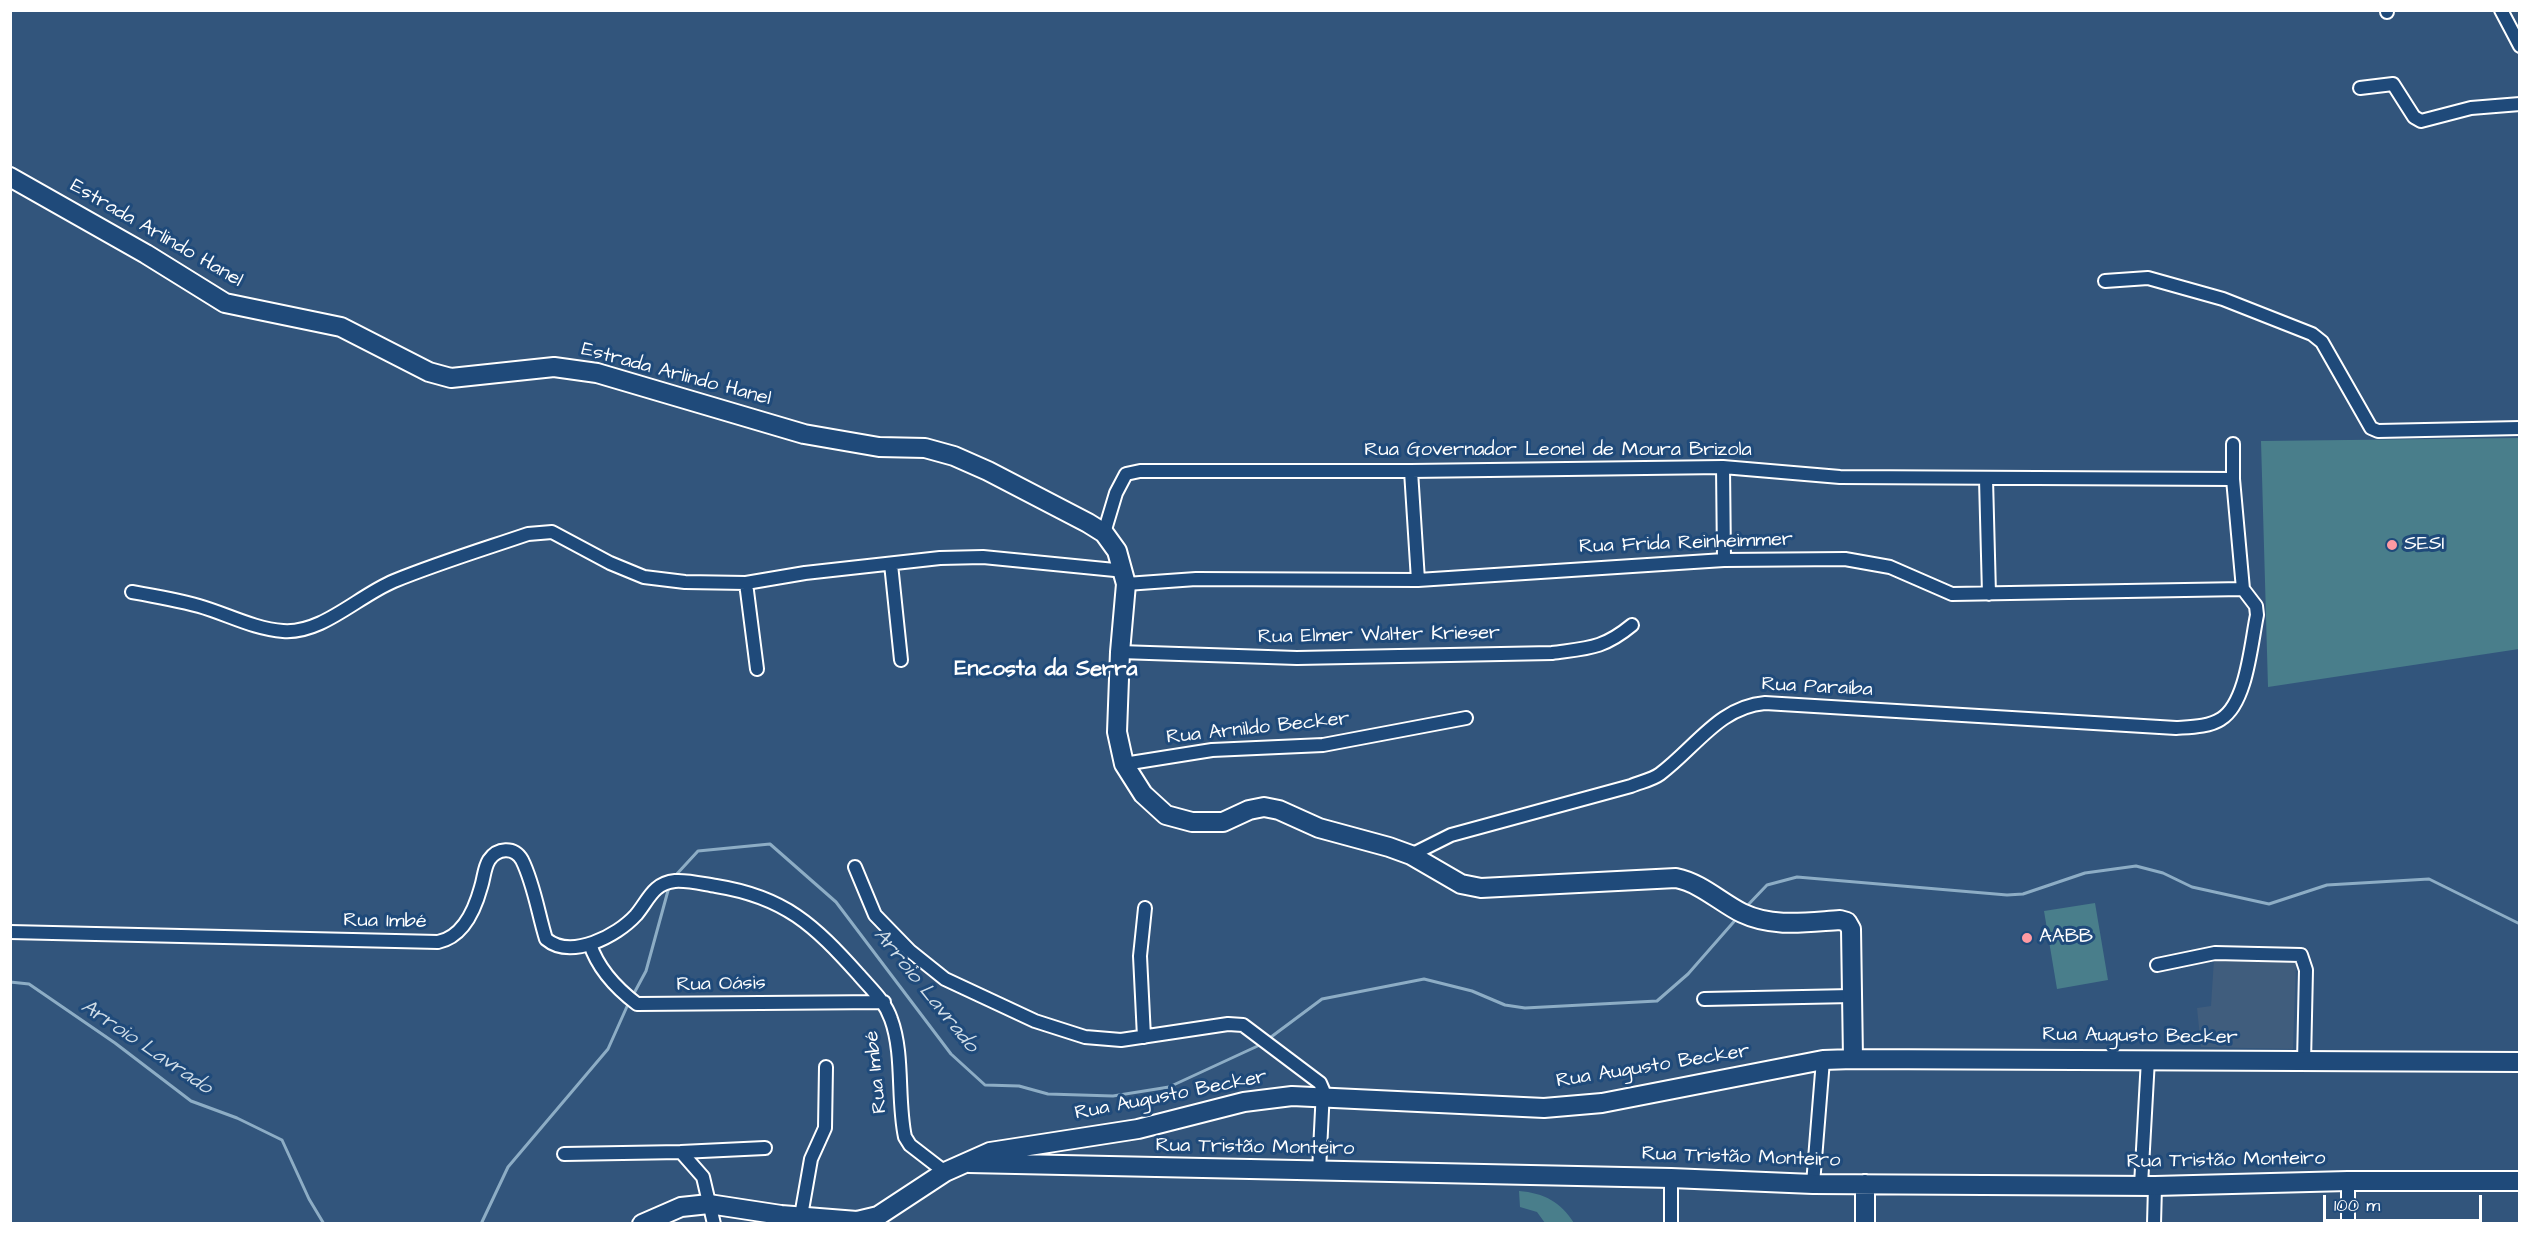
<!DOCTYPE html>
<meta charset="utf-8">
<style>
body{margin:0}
#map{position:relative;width:2530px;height:1234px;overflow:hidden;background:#32557c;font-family:"Architects Daughter",sans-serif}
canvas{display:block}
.frame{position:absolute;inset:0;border:12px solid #fff;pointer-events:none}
.scale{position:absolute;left:2323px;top:1195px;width:159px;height:27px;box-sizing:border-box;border:3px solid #fff;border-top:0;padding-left:8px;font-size:18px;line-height:21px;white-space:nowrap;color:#fff;-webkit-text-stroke:4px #1f4a7a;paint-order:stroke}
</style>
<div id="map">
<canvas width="2530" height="1234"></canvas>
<div class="frame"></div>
<div class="scale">100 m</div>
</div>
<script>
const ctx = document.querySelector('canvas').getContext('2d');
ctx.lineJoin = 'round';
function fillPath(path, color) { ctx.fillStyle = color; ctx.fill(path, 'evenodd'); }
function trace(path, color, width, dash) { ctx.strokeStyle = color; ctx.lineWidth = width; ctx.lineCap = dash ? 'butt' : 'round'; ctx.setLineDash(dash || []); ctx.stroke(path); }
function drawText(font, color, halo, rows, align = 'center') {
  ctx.font = font + ' "Architects Daughter",sans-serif'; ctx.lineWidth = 6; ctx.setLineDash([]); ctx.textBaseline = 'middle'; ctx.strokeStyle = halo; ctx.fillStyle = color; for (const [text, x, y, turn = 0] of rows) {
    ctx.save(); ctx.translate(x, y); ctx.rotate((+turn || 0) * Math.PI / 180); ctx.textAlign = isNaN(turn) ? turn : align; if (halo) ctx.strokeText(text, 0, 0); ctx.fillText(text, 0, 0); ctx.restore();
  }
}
fillPath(new Path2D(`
 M2214 959 2296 962 2293 1049 2201 1047 2197 1008 2211 1006Z`), '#405d7d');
fillPath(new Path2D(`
 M2519 438V649L2268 687 2261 441Z
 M2095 903 2108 980 2057 989 2044 911Z
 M1519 1191C1544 1193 1561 1202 1574 1223H1545L1537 1212 1520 1207Z`), '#497e8b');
trace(new Path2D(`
 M675 876 698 851 770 844 836 902 951 1054 985 1085 1019 1086 1048 1094 1113 1096 1169 1087 1262 1044
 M1746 907 1767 885 1797 877 2007 895 2023 894 2085 873 2136 866 2163 873 2192 887 2269 904 2327 885 2429 879 2520 924
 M10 982 29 984 115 1043 191 1101 237 1118 282 1140 309 1199 324 1224
 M632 997 646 971 669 887
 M1267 1040 1322 999 1424 979 1472 991 1505 1005 1525 1008 1657 1001 1688 974 1738 917
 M481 1224 508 1167 608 1049 629 1002`), '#8dadc5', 3);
const street = new Path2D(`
 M2501 10 2520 46
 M2387 12V10
 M2360 88 2393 84 2414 117 2421 121 2471 108 2520 104
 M2105 281 2148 278 2223 299 2312 334 2322 342 2371 428 2378 431 2520 428
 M1723 467 1724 560
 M1411 471 1418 580
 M1986 479 1989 594
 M1104 533 1116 493 1126 474 1140 471H1411L1723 467 1840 477 2233 479
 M891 564 901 660
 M746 583 757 669
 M1126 584 1196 579 1418 580 1724 560 1845 559 1890 567 1952 594 2243 589
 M132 592C155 596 177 600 199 606 227 614 254 629 283 631 322 634 358 596 394 581 438 563 484 549 528 534L552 532 610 563 644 577 685 582 746 583 805 573 940 558 983 557 1125 571
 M1120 652 1297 658 1552 653C1588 648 1603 649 1632 625
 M1124 764 1212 750 1323 745 1466 718
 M1411 855 1451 835 1631 786C1640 782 1652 780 1660 774 1696 747 1719 707 1765 703L2176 728C2190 727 2209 727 2221 719 2247 703 2251 643 2257 615L2256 606 2243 589 2233 479V444
 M855 867 875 915 910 951 945 979 1035 1021 1085 1037 1121 1040 1228 1024 1243 1025 1320 1083 1323 1090 1319 1171
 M10 932 438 942C463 937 475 909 481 887 484 878 484 868 489 860 497 848 514 846 522 860 534 884 538 913 546 939 571 960 617 936 636 915 648 901 653 883 675 881 688 880 703 884 716 886 785 897 814 925 859 975 871 989 885 1001 891 1019 904 1054 897 1100 905 1137L910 1145 945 1172
 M590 944C598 969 616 988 637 1004L884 1002
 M2157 965 2215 953 2301 955 2306 970 2304 1062
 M1704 999 1852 996
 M1144 1037 1140 956 1145 908
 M681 1152 765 1148
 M564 1154 681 1152 703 1177 714 1224
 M1671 1178V1224
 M2348 1181V1224
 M1813 1184 1823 1060
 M2141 1185 2148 1059
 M801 1216 811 1159 825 1128 826 1067
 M2154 1224 2155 1186`);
const secondary = new Path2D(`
 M10 177 146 254 225 303 341 327 429 372 451 378 554 367 597 373 804 434 879 447 925 448 954 456 988 471 1088 523 1104 533 1117 551 1126 584 1120 652 1117 732 1124 764 1143 794 1166 815 1192 822H1223L1249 810 1264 807 1279 810 1319 828 1389 847 1411 855 1461 884 1481 888 1676 878C1701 883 1720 902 1742 913 1773 928 1808 922 1840 920L1847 922 1851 929 1853 1059
 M969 1163 1671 1178 1813 1184 2155 1186 2348 1181H2520
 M1865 1184V1224
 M642 1224 681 1207 709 1204 781 1215 857 1221 878 1216 945 1172 990 1152 1138 1129 1244 1102 1292 1096 1544 1108 1602 1103 1823 1060 1853 1059 2520 1062`);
trace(street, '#fff', 16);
trace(secondary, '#fff', 22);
trace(street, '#1f4a7a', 12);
trace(secondary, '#1f4a7a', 18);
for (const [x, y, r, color] of [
 [2392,545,6,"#ff9aa2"],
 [2027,938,6,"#ff9aa2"]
]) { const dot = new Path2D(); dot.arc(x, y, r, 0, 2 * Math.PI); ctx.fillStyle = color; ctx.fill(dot); trace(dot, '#1f4a7a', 2); }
drawText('20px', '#fff', '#1f4a7a', [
 ["Estrada Arlindo Hanel",156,234,30],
 ["Estrada Arlindo Hanel",676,375,15],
 ["Rua Governador Leonel de Moura Brizola",1558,451],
 ["Rua Frida Reinheimmer",1686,544,-2],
 ["Rua Elmer Walter Krieser",1379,636,-1],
 ["Rua Paraíba",1817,688,3],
 ["Rua Arnildo Becker",1258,729,-6],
 ["Rua Imbé",385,922,1],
 ["Rua Oásis",721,985,-1],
 ["Rua Augusto Becker",2140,1037,1],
 ["Rua Augusto Becker",1653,1067,-9],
 ["Rua Imbé",877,1072,-96],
 ["Rua Augusto Becker",1171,1096,-11],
 ["Rua Tristão Monteiro",1255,1148,1],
 ["Rua Tristão Monteiro",1741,1158,2],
 ["Rua Tristão Monteiro",2226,1161,-1]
]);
drawText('20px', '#fff', '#1f4a7a', [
 ["SESI",2404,545],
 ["AABB",2039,938]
], 'left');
drawText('italic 21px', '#d0dde7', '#1f4a7a', [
 ["Arroio Lavrado",925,991,51],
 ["Arroio Lavrado",146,1048,34]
]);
drawText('bold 22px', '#fff', '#1f4a7a', [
 ["Encosta da Serra",1046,670]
]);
</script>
